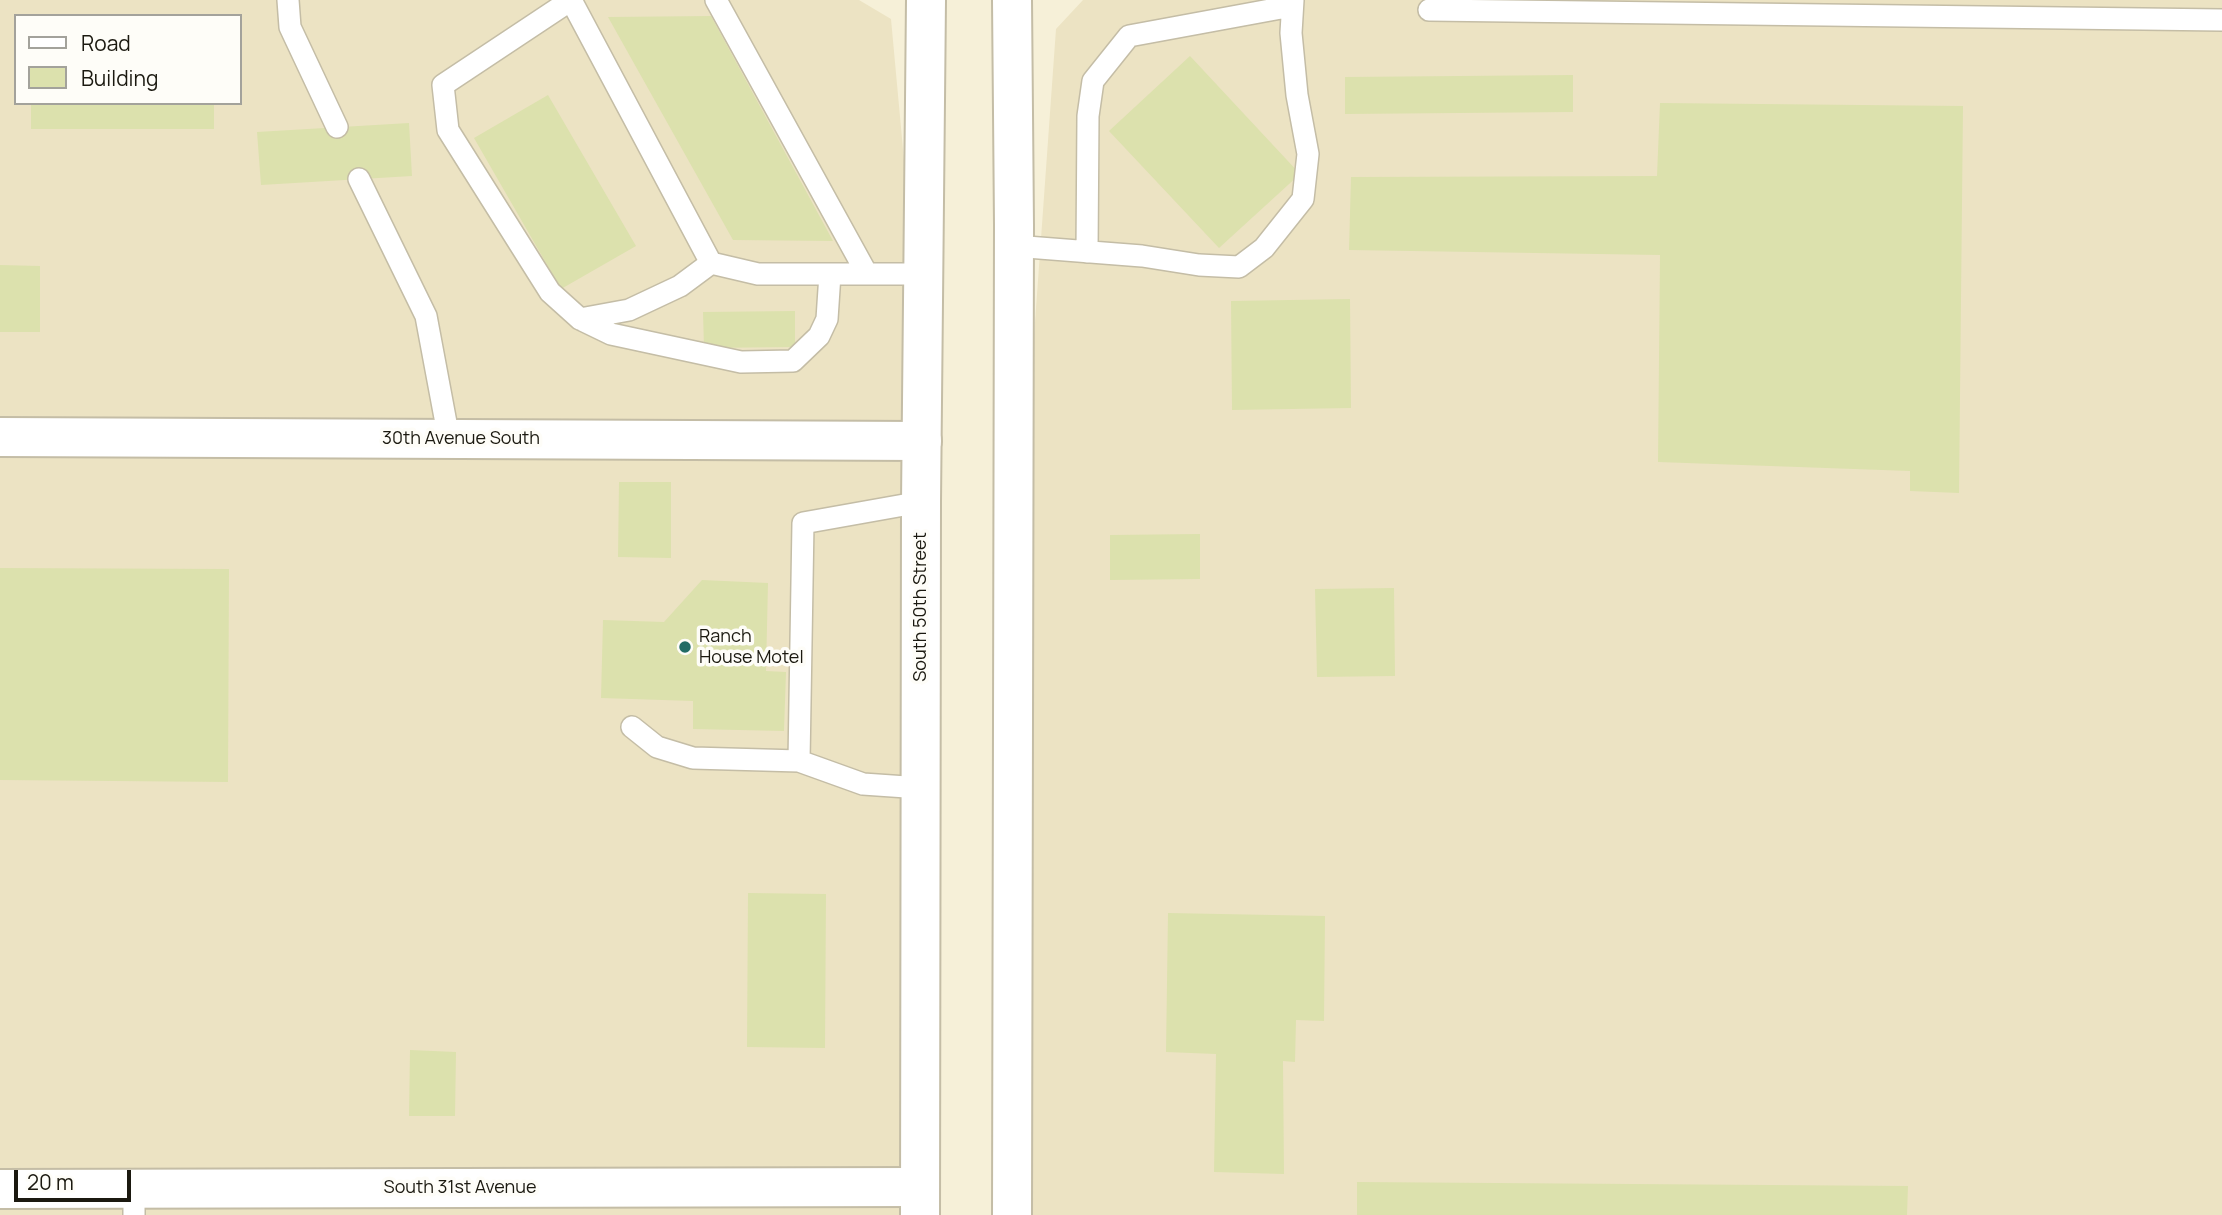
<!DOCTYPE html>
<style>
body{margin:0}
#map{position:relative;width:2222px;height:1215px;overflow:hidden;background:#f6f0d8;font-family:Manrope,sans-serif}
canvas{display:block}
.legend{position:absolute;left:14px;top:14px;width:228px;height:91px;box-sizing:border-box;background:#fefdf8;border:2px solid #a3a29b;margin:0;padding:9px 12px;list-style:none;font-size:21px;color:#1b1910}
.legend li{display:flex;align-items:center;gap:14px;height:35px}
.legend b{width:35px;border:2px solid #a3a29b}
.scale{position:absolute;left:14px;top:1170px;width:117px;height:32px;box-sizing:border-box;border:4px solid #1b1910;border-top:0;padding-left:9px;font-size:21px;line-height:24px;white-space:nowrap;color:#1b1910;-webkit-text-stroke:5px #fefdf8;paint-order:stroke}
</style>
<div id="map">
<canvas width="2222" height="1215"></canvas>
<ul class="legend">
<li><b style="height:9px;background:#fff"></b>Road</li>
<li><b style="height:19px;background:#dce1ad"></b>Building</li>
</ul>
<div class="scale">20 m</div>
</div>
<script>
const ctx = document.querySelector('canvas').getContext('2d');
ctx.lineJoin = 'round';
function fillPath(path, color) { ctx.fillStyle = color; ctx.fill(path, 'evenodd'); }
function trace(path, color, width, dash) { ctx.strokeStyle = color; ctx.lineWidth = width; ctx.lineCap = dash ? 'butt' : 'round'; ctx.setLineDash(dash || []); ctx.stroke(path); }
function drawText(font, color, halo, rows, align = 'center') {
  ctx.font = font + ' Manrope,sans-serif'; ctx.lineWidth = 7; ctx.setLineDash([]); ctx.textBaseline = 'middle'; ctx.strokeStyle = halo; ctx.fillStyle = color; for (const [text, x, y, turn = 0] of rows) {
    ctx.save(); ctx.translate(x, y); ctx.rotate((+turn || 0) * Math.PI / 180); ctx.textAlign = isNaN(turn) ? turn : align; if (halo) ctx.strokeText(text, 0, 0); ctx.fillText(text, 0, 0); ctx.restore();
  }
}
fillPath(new Path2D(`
 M0 0H859L891 19 912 247 922 443V1182L0 1179ZM16 16H240V103H16Z
 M1083 0H2222V1215H1032L1026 448 1056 29Z
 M0 1191 908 1197V1215H0Z`), '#ece3c3');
fillPath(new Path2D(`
 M711 16 833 241 733 240 608 17Z
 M1190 56 1300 174 1219 248 1109 131Z
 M1573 75V112L1345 114V77Z
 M548 95 636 246 561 289 474 138Z
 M31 103H214V129H31Z
 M1660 103 1963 106 1959 493 1910 491V471L1658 462 1660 255 1349 250 1351 177 1657 176Z
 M409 123 412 176 261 185 257 132Z
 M0 265 40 266V332H0Z
 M1350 299 1351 408 1232 410 1231 301Z
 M795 311V347L704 348 703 312Z
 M619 482H671V558L618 557Z
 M1200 534V579L1110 580V535Z
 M0 568 229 569 228 782 0 780Z
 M702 580 768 583 766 671 786 672 784 731 693 729V701L601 698 603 620 664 622Z
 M1394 588 1395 676 1317 677 1315 589Z
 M748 893 826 894 825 1048 747 1047Z
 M1168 913 1325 916 1324 1021 1296 1020 1295 1062 1283 1061 1284 1174 1214 1172 1216 1054 1166 1052Z
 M410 1050 456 1052 455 1116H409Z
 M1357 1182 1908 1186 1907 1215H1357Z`), '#dce1ad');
const service = new Path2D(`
 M288 0 290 27 337 127
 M571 0 443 85 448 130 550 292 580 319 611 334 741 362 793 361 819 336 827 319 830 274
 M571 0 711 263 758 274H923
 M716 0 867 274
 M1429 10 2222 20
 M359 179 426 316 449 439
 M1014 246 1142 256 1199 265 1239 267 1264 248 1303 199 1308 154 1297 95 1291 33 1293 0
 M1087 252 1088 116 1093 81 1129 36 1292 6
 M580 319 629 310 680 286 711 263
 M632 727 657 747 693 758 799 761
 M921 788 863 784 799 761 803 523 921 502
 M134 1189V1215`);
const minor = new Path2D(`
 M0 437 922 441
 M0 1189 920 1187`);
const primary = new Path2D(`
 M1012 0 1014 225 1012 1215
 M920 1215 921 502 926 0`);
trace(service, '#c4bda6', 24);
trace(minor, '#c4bda6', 42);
trace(primary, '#c4bda6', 42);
trace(service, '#fff', 21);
trace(minor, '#fff', 38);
trace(primary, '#fff', 38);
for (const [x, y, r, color] of [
 [685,647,7,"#226c65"]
]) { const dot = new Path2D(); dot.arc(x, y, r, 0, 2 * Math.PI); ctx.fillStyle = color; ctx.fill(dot); trace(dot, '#fefdf8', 2.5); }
drawText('18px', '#1b1910', '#fefdf8', [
 ["30th Avenue South",461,439],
 ["South 50th Street",921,607,-90],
 ["South 31st Avenue",460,1188]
]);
drawText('18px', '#1b1910', '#fefdf8', [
 ["Ranch",699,637],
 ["House Motel",699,658]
], 'left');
</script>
